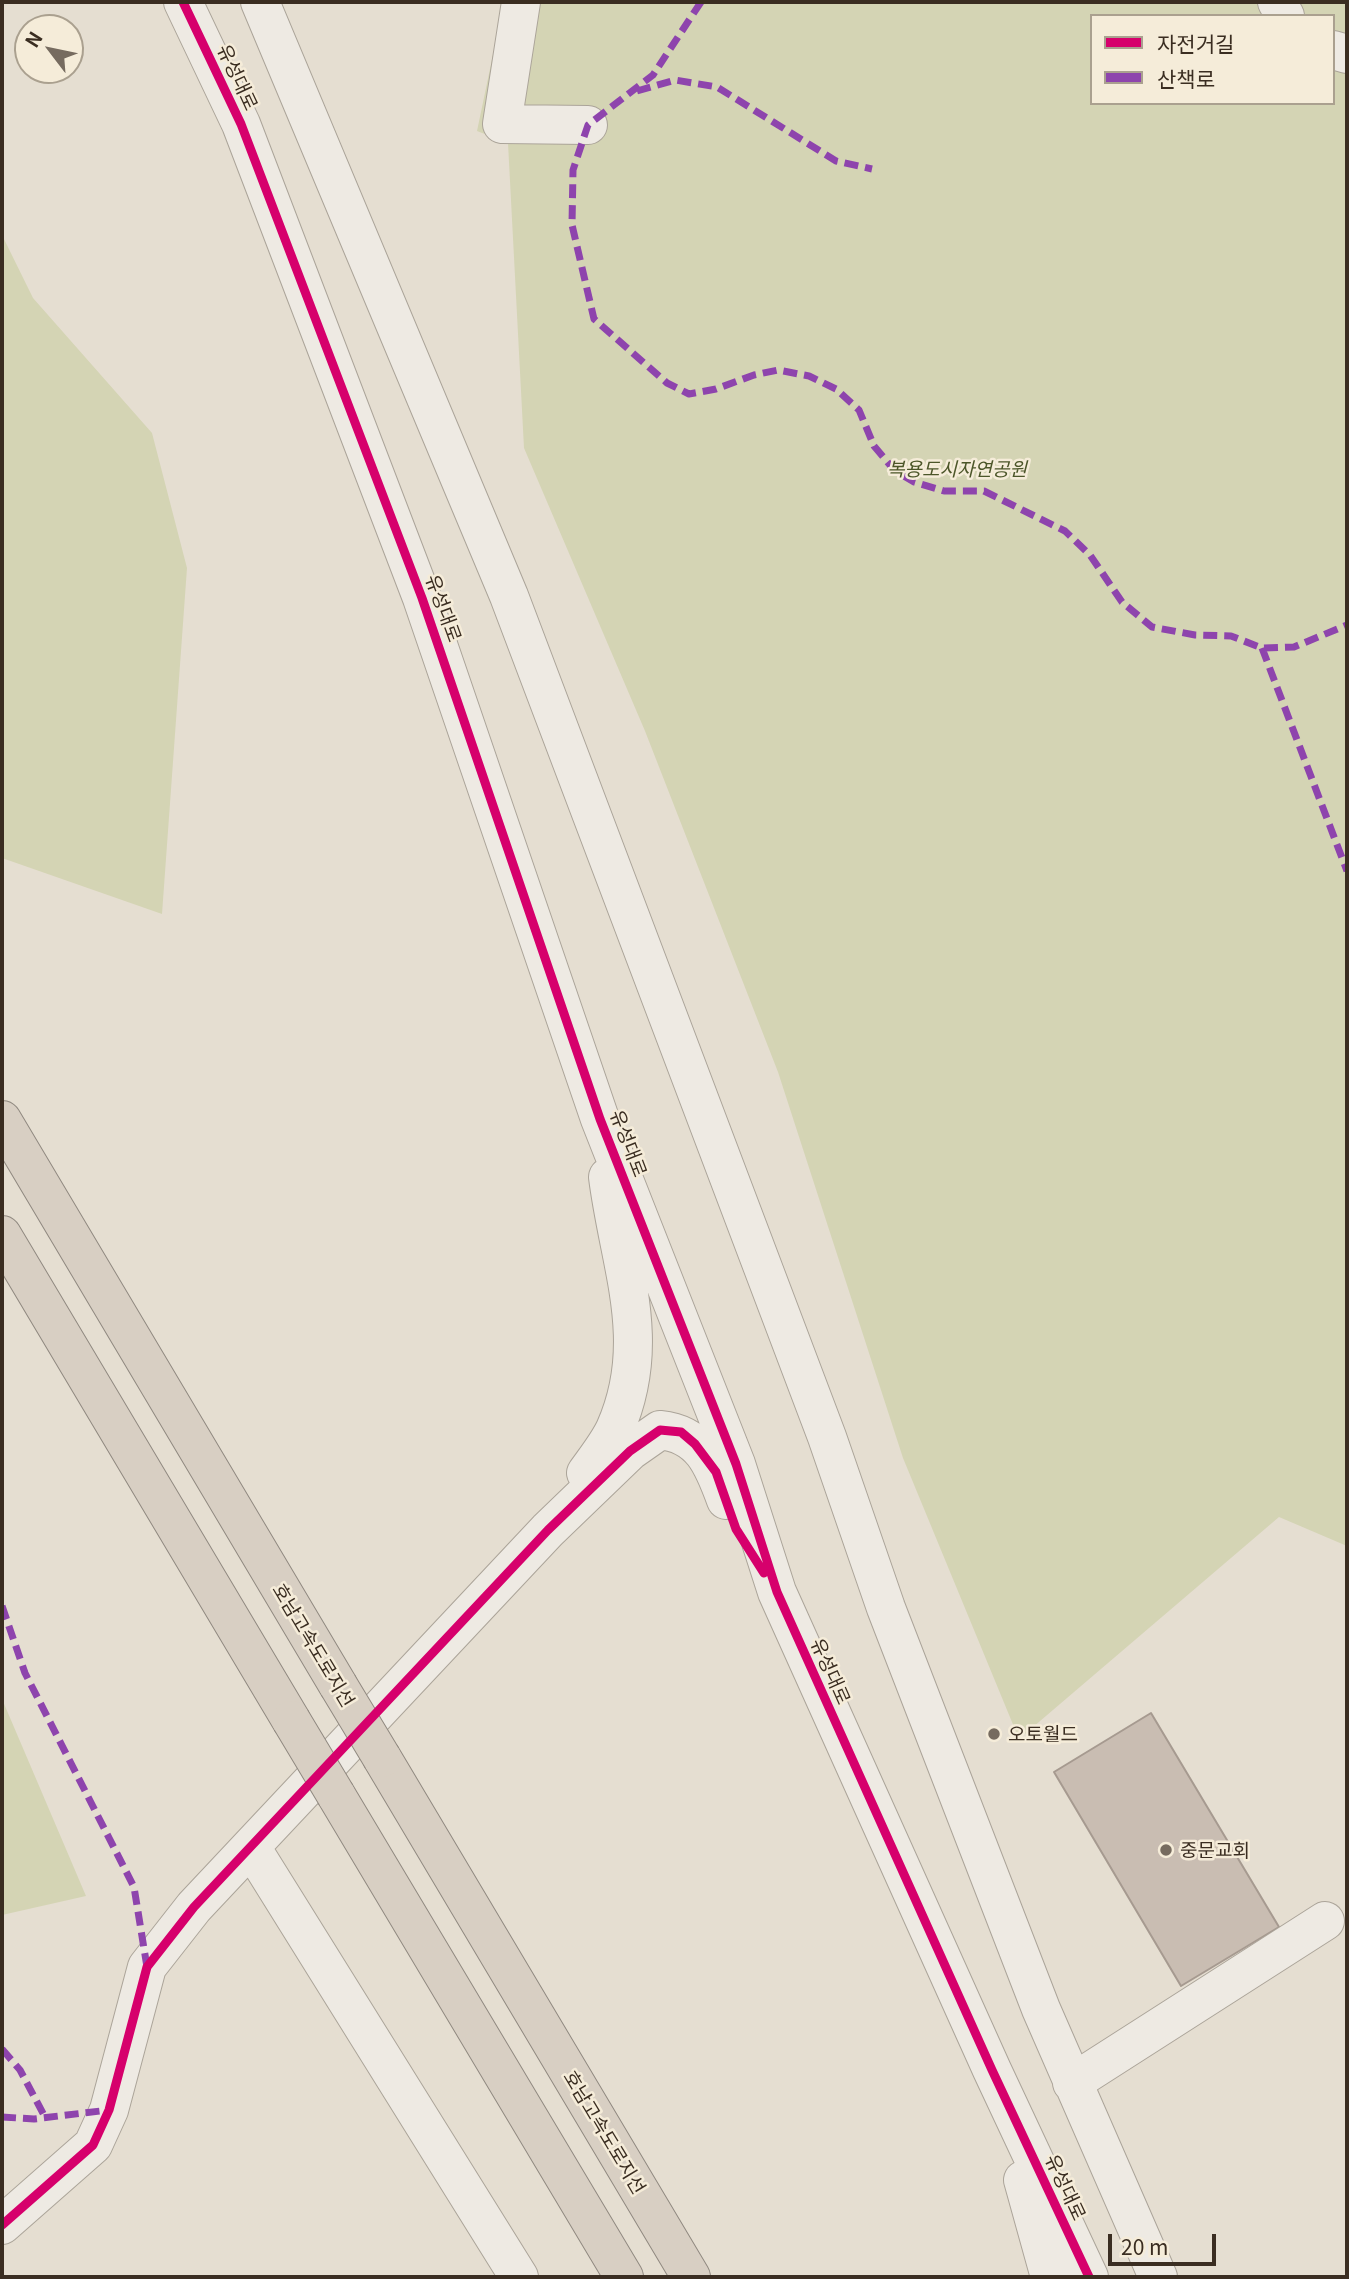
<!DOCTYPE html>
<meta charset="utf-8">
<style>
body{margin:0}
#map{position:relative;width:1349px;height:2279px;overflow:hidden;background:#e5ded1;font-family:Georgia,"Noto Sans KR",serif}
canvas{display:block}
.frame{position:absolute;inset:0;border:4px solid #3a2d21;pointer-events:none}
.legend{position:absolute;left:1090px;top:14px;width:245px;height:91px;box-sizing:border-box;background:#f5ecd9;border:2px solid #aaa08f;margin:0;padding:9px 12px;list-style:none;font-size:21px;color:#3a2d21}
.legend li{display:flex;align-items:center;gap:14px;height:35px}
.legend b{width:35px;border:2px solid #aaa08f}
.north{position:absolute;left:14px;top:14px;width:70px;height:70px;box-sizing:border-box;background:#f5ecd9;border:2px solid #aaa08f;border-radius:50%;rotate:302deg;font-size:19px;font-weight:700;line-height:28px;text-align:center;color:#3a2d21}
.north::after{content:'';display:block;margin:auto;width:24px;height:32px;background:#766b5f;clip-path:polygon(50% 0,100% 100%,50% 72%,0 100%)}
.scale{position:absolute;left:1108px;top:2234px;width:108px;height:32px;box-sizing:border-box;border:4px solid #3a2d21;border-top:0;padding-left:9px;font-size:21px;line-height:24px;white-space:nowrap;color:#3a2d21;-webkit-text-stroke:5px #f5ecd9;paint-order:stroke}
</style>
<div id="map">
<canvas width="1349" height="2279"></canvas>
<div class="frame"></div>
<ul class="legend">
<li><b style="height:9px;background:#d6006c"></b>자전거길</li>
<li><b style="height:9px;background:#8e44ad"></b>산책로</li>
</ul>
<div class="north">N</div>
<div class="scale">20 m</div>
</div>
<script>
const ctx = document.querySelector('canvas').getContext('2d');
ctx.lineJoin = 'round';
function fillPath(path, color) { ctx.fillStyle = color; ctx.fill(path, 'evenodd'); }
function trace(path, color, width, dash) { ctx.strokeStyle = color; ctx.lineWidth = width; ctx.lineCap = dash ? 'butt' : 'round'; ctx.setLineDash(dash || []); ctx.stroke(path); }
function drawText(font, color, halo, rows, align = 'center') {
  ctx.font = font + ' Georgia,"Noto Sans KR",serif'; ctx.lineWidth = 5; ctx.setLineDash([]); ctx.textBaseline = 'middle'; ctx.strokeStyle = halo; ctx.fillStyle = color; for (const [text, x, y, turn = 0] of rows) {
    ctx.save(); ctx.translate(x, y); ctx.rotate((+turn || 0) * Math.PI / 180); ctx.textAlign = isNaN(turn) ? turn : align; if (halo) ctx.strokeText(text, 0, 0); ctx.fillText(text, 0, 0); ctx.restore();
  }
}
fillPath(new Path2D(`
 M504 2H1347V1546L1279 1517 1019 1739 903 1458 778 1072 645 731 524 448 508 143 477 131ZM1092 16H1333V103H1092Z
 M2 235 33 298 152 433 187 568 162 914 2 858Z
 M2 1699 86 1896 2 1915Z`), '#d4d4b4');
const building = new Path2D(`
 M1151 1713 1279 1927 1181 1986 1054 1772Z`);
fillPath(building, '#c9bdb2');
trace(building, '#a69a90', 2);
const minor = new Path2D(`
 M183 2 241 124 422 598 600 1119 736 1464 777 1592 992 2070 1089 2277
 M260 2 509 596 827 1437 886 1608 1041 2009 1158 2277
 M521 2 502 124 588 125
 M1277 2 1285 16
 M1333 50 1347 54
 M586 1473C596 1459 608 1444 615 1429 654 1341 619 1265 608 1177
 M251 1847 519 2277
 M1072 2083 1325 1921
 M1023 2180 1050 2277
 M2 2225 93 2145 109 2110 147 1967 194 1907 548 1530 630 1451 660 1430C701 1434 713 1464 726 1500`);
const highway = new Path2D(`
 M2 1120 338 1685
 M2 1235 291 1720
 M382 1758 691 2277
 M336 1795 624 2277`);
trace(minor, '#aba499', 40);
trace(highway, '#908980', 40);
trace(minor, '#eeeae3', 38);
trace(highway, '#d8cfc3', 38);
const highwayBridge = new Path2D(`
 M338 1685 382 1758
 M291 1720 336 1795`);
trace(highwayBridge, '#908980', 40, []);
trace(highwayBridge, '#d8cfc3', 38);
trace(new Path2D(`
 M701 2 653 75 588 125 573 170 572 225 594 319 667 383 689 394 716 389 754 375 778 370 809 376 836 389 859 410 874 446 895 471 914 482 944 491H984L1065 531 1090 555 1122 602 1152 627 1195 635 1231 636 1262 648 1294 647 1347 625
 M637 91 675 80 717 87 836 161 872 169
 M1262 648 1347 871
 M2 1606 25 1673 134 1887 147 1967
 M2 2049 20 2070 45 2117
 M2 2117 34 2119 109 2110`), '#8e44ad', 7, [14, 7]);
trace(new Path2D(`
 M183 2 241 124 422 598 600 1119 736 1464 777 1592 992 2070 1089 2277
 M2 2225 93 2145 109 2110 147 1967 194 1907 548 1530 630 1451 660 1430 681 1432 695 1444 716 1472 736 1529 764 1573`), '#d6006c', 9);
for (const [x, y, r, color] of [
 [994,1734,7,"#766b5f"],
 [1166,1850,7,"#766b5f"]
]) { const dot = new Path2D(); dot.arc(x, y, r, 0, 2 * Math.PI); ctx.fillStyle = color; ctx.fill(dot); trace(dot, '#f5ecd9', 2.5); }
drawText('19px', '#3a2d21', '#f5ecd9', [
 ["유성대로",238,77,65],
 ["유성대로",444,608,70],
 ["유성대로",629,1143,69],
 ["호남고속도로지선",314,1645,59],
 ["유성대로",831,1671,66],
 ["호남고속도로지선",605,2132,59],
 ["유성대로",1066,2187,65]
]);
drawText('italic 19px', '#4c5629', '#f5ecd9', [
 ["복용도시자연공원",957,469]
]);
drawText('19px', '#3a2d21', '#f5ecd9', [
 ["오토월드",1008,1734],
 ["중문교회",1180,1850]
], 'left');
</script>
